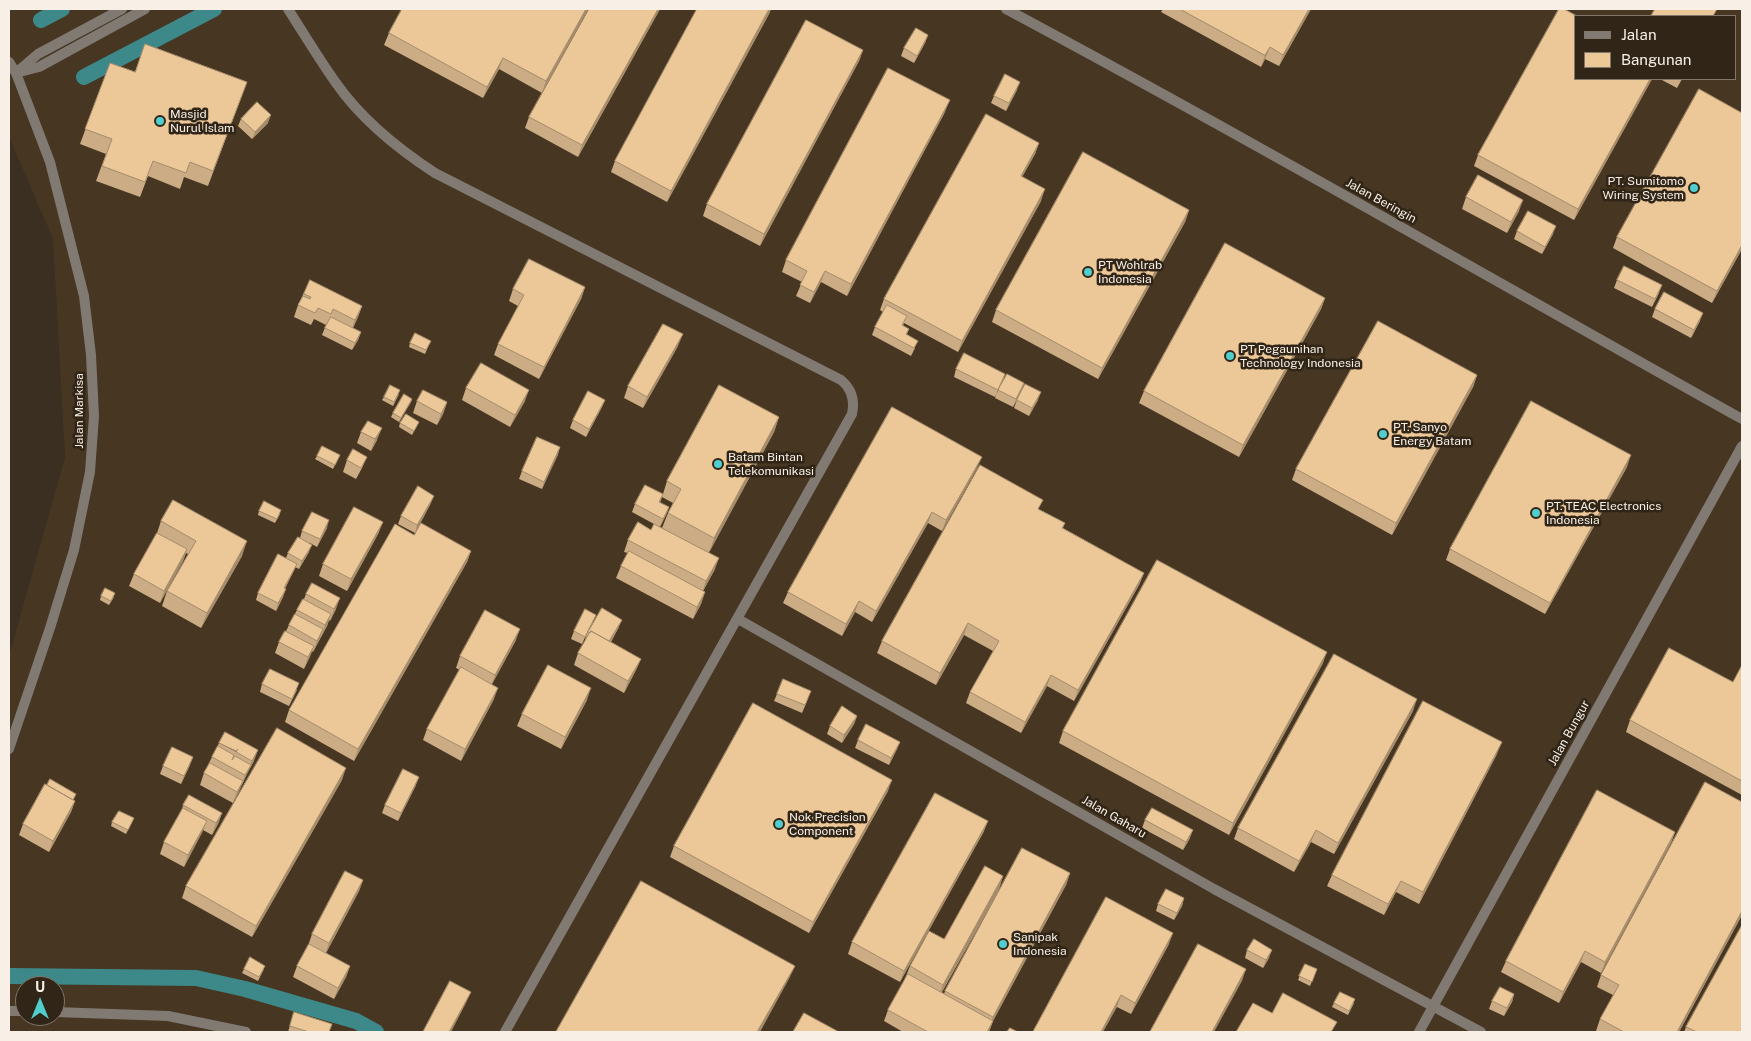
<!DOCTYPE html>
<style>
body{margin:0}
#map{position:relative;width:1751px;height:1041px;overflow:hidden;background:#3a2f20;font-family:"Public Sans",sans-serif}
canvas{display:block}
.frame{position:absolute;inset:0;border:10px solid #f8f0e7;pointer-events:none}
.legend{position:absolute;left:1574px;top:15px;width:162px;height:65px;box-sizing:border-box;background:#302516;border:1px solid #80766a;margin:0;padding:6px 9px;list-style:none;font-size:15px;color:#f8f0e7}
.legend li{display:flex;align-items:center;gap:10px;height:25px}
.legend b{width:25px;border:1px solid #80766a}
.north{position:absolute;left:15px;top:976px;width:50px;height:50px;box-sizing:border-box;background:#302516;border:1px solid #80766a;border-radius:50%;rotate:0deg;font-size:14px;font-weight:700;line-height:20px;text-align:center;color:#f8f0e7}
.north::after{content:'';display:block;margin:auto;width:18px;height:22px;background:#52cdce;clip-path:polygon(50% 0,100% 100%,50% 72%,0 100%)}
</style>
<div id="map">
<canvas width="1751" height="1041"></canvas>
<div class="frame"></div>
<ul class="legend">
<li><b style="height:6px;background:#807a73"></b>Jalan</li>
<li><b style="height:14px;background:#ecc899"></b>Bangunan</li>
</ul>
<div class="north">U</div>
</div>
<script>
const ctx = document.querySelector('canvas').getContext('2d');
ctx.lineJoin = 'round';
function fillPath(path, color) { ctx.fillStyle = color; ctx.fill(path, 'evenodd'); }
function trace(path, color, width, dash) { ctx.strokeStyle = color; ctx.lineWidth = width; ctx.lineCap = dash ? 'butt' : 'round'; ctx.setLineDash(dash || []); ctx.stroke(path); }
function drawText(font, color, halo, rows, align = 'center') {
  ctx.font = font + ' "Public Sans",sans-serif'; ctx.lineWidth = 5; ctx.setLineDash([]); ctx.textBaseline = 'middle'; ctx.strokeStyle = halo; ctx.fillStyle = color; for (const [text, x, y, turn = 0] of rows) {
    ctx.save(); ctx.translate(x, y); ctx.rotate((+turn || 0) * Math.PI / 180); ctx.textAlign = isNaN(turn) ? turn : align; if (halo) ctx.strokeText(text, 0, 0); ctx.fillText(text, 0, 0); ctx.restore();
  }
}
fillPath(new Path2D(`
 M9 9H1742V1032H9V656L65 457 53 239 9 137ZM1575 16H1735V79H1575ZM25 986H55V1016H25Z`), '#463622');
trace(new Path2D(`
 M41 20 62 9
 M84 77 214 9
 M9 976 196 978 245 989 356 1021 376 1032`), '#3d8889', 16);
trace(new Path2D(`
 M288 9C304 34 319 59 336 83 362 120 398 149 435 173L841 380C852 389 855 400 852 414L505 1032
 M1006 9C1253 141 1497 282 1742 419
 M9 62 16 73 50 162 84 296 91 355 94 416 90 472 74 550 50 628 9 749
 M18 71 38 54 122 9
 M16 73 39 67 145 9
 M738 619 1214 889 1481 1032
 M9 1011H25
 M55 1012 168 1016 246 1032
 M1419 1032 1742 446`), '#807a73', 10);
fillPath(new Path2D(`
 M588 9 542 93 499 69 483 98 384 45 389 33Z
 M660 9 578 157 525 128 529 117Z
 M697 9H771L769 14 667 202 611 172 615 161Z
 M1163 9H1311L1279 66 1265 59 1261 67 1161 12Z
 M928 35 925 43 914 63 901 56 904 48Z
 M863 50 859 61 760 246 703 216 707 204Z
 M110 63 135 72 247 82 208 186 184 177 180 189 148 176 140 197 96 181 106 154 80 144Z
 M1652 79 1574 220 1474 166 1478 155Z
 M1660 79H1682L1677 88Z
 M1017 90 1006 111 991 103 994 96Z
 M945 112 847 296 821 282 810 303 796 296 802 282 782 272 786 260Z
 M1742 113V249L1712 303 1613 248 1617 237Z
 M241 119 268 123 252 139 238 126Z
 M1039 143 1035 154 1022 177 1041 201 958 352 904 323 903 326 909 329 907 334 915 348 911 356 872 335 875 327 883 312 880 310 884 299Z
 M1466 197 1519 211 1507 233 1462 209Z
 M1189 210 1185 222 1098 379 992 322 996 310Z
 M1517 231 1553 234 1542 254 1514 239Z
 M310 280 362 306 358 317 353 328 361 332 358 340 352 350 322 335 326 325 314 319 311 325 294 317 298 305Z
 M1617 280 1659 293 1652 307 1614 288Z
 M585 287 581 299 539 379 494 355 498 344 518 306 509 301 513 289Z
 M1325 298 1321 309 1239 457 1139 403 1144 391Z
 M1655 309 1700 321 1691 338 1652 317Z
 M410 343 429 345 425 354 409 347Z
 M678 346 643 408 624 398 628 386Z
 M956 369 1005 374 1003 381 995 397 954 377Z
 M1477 375 1473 387 1392 535 1292 480 1296 469Z
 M1024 383 1022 391 1013 407 995 398 998 390Z
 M466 388 525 401 510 427 462 400Z
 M399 394 393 406 382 400 384 397Z
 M412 399 411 402 399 422 391 417 393 413Z
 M605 400 602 407 586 437 570 428 573 420Z
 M1017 400H1038L1029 416 1014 408Z
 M417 401 447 402 443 414 437 425 413 413Z
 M779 417 774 432 709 552 715 569 703 591 705 592 701 604 693 619 616 578 621 566 628 553 624 552 628 540 651 530 654 524 632 512 635 504 663 494 667 481ZM662 497 673 503 668 513 662 528 660 527 666 515 669 507 660 503Z
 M419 422 412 435 399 427 400 423Z
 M361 432 377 440 371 451 357 443Z
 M560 447 542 489 519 479 522 471Z
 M340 455 333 469 315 459 317 456Z
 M367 457 362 468 356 479 343 472 347 460Z
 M1627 467 1545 614 1446 560 1450 549Z
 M977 468 942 531 928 523 872 622 855 612 842 636 783 603 788 592Z
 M431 503 415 533 398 524 401 516Z
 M1040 510 1065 523 1063 528 1144 573 1139 585 1074 701 1047 686 1021 733 966 703 970 692 993 651 964 635 936 685 877 653 882 641Z
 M259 511 280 514 275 523 258 515Z
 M161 521 242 556 201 628 162 606 167 591 188 554 186 553 183 561 160 603 129 586 134 574 157 533Z
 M383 522 378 534 347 591 319 576 323 564Z
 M327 528 317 547 310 543 309 552 299 569 295 567 285 589 283 597 276 611 256 600 258 593 286 558 288 553 300 538 302 531Z
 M414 535 471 551 467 562 354 761 285 722 289 710Z
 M306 594 336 609 330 621 329 620 327 626 313 652 312 651 304 669 275 653 279 642 286 631 289 625 297 610 304 599Z
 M101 596 114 597 109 605 100 600Z
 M596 615 589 630 619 627 611 642 641 659 636 670 624 693 574 665 578 653 586 640H585L587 633 582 644 571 639 574 631Z
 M516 640 492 684 494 699 461 761 423 740 427 729 460 670 456 668 460 656Z
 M1323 663 1229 835 1059 743 1063 731Z
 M1742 665V795L1626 732 1630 720 1733 682Z
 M262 684 297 690 289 706 260 692Z
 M777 694 808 699 802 713 774 701Z
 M587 700 561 749 517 726 522 714Z
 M1413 711 1334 854 1311 842 1294 872 1234 839 1238 828Z
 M857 716 854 724 842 743 827 734 830 726Z
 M858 740 900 742 897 749 889 765 855 748Z
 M219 743 254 761 248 772 233 803 200 785 204 773Z
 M1497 754 1419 904 1396 892 1384 915 1327 886 1332 875Z
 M190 765 181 784 160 774 163 766Z
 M342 780 252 937 182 898 186 886Z
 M416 785 398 821 382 813 385 805Z
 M888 791 809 933 670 857 674 846Z
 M74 800 75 801 71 812 49 852 19 835 23 824Z
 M183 805 222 813 218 824 212 835 203 830 184 867 160 854 164 842 182 810Z
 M134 818 126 834 111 826 112 822Z
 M1145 820 1190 838 1183 850 1142 828Z
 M988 821 983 833 900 982 848 954 852 942Z
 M1675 832 1671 843 1601 973 1581 962 1559 1003 1501 972 1506 961Z
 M1070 873 1066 885 993 1021 989 1032H903L884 1021 888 1010 904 981 910 966 944 939 1003 876 998 892 942 992 944 994 945 991Z
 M363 880 359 891 326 953 350 966 346 977 334 999 293 977 297 966 308 946 312 934Z
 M1184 898 1182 906 1174 920 1156 911 1158 904Z
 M1742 915 1679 1032H1598L1596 1031 1600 1019 1613 995 1597 987 1601 975Z
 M1169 944 1131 1014 1117 1007 1033 1032Z
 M1247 950 1269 958 1263 968 1245 958Z
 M1305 964 1317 969 1310 986 1298 980Z
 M244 969H264L258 981 242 973Z
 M1514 994 1512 1002 1504 1016 1489 1009 1492 1001Z
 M1334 1003H1354L1348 1015 1332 1007Z
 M294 1012 329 1032H288Z
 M1686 1027 1742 1032H1684Z`), '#cbac84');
fillPath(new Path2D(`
 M586 9H588L542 93 546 81Z
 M658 9H660L578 157 582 145Z
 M769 9H771L769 14 667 202 671 191Z
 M1309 9H1311L1279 66 1283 55Z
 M928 35 925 43 914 63 917 56Z
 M1270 47 1265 59 1261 67 1265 55Z
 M863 50 859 61 760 246 764 234Z
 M503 58 499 69 483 98 487 87Z
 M1650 79H1652L1574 220 1578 209Z
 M1020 82 1017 90 1006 111 1009 103Z
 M950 100 945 112 847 296 851 284Z
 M271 115 268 123 252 139 255 132Z
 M1039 143 1035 154 1016 188 1021 176Z
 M1045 189 1041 201 958 352 962 341Z
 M1523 200 1519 211 1507 233 1511 222Z
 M1189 210 1185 222 1098 379 1102 368Z
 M1556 226 1553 234 1542 254 1545 247Z
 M1742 245V249L1712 303 1717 291Z
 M825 271 821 282 810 303 814 292Z
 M1662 285 1659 293 1652 307 1655 299Z
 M585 287 581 299 539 379 544 367Z
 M1325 298 1321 309 1239 457 1243 445Z
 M362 306 358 317 351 331 355 320Z
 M1703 313 1700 321 1691 338 1694 330Z
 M361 332 358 340 352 350 355 343Z
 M683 334 678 346 643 408 647 397Z
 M1005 374 1003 381 995 397 998 390Z
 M1477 375 1473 387 1392 535 1396 523Z
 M1024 383 1022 391 1013 407 1016 399Z
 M529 390 525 401 510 427 515 415Z
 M1041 392 1038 400 1029 416 1032 408Z
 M412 399 411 402 399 422 401 418Z
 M605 400 602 407 586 437 589 429Z
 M447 402 443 414 437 425 441 414Z
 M779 417 774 432 709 553 714 538Z
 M382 428 377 440 371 451 375 439Z
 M560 447 558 455 542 489 544 482Z
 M1631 455 1627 467 1545 614 1550 603Z
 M982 457 977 468 942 531 946 520Z
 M434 496 431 503 415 533 417 525Z
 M669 507 666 515 660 527 663 519Z
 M932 512 928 523 872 622 876 611Z
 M329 520 327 528 317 547 320 539Z
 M383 522 378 534 347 591 351 579Z
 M247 541 242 556 201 628 207 613Z
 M312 545 309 552 299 569 302 561Z
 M187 549 183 561 160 603 164 591Z
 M471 551 467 562 354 761 358 749Z
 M719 558 715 569 702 593 706 581Z
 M297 564 294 571 281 596 284 588Z
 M1144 573 1139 585 1074 701 1078 690Z
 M286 589 283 597 276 611 278 603Z
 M705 592 701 604 693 619 697 607Z
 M340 598 336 609 330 621 334 609Z
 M859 601 855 612 842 636 846 624Z
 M331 614 327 626 321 637 325 625Z
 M622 620 619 627 605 651 608 644Z
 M968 623 964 635 936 685 940 673Z
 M323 629 319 641 313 652 317 641Z
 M520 629 516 640 491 686 495 675Z
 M314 646 310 657 304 669 308 657Z
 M1327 652 1323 663 1229 835 1233 823Z
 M641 659 636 670 624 693 628 681Z
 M1051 675 1047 686 1021 733 1025 722Z
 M498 688 494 699 461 761 465 749Z
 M591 688 587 700 561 749 565 737Z
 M1417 699 1413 711 1334 854 1338 843Z
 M857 716 854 724 842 743 844 735Z
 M900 742 897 749 889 765 891 758Z
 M1502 742 1497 754 1419 904 1423 892Z
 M258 750 254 761 248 772 252 761Z
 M193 757 190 765 181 784 184 776Z
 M251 765 241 787 245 775Z
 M346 768 342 780 252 937 256 926Z
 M419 777 416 785 398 821 401 813Z
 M892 780 888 791 809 933 813 922Z
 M243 781 239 792 233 803 237 792Z
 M75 801 71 812 49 852 53 841Z
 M222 813 218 824 212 835 216 823Z
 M207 821 202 833 184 867 188 855Z
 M988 821 983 833 900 982 904 971Z
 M1193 830 1190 838 1183 850 1186 842Z
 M1316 830 1311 842 1294 872 1299 861Z
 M1675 832 1671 843 1601 973 1605 962Z
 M1070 873 1066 885 989 1028 993 1017Z
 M1003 876 998 892 937 1000 943 985Z
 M363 880 359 891 325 955 329 943Z
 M1401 881 1396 892 1384 915 1388 904Z
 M1184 898 1182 906 1174 920 1177 913Z
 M1742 911V915L1679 1032H1677Z
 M1173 933 1169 944 1131 1014 1135 1003Z
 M1272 950 1269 958 1263 968 1266 960Z
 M1585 951 1581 962 1559 1003 1563 992Z
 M350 966 346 977 334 999 338 988Z
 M795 966 790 977 760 1032H757Z
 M1246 969 1242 981 1214 1032H1212Z
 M471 992 466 1003 451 1032H449Z
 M1514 994 1512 1002 1504 1016 1507 1008Z
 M1121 995 1117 1007 1103 1032H1101Z
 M993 1021 989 1032H987Z`), '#a58c6b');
const building = new Path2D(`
 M402 9H586L546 81 503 58 487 87 389 33Z
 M589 9H658L582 145 529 117Z
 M697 9H769L671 191 615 161Z
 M1180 9H1309L1283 55 1270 47 1265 55Z
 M1559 9H1564L1577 16H1575V79H1650L1578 209 1478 155Z
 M1655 9H1717L1713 16H1651Z
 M806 20 863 50 764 234 707 204Z
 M916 28 928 35 917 56 904 48Z
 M145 44 247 82 213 171 190 162 186 173 153 161 145 182 102 166 112 139 85 129 110 63 135 72Z
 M888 68 950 100 851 284 825 271 814 292 800 285 807 271 786 260Z
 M1005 74 1020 82 1009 103 994 96Z
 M1699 89 1742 113V245L1717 291 1617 237Z
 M257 102 271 115 255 132 241 119Z
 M986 114 1039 143 1021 176 1045 189 962 341 884 299Z
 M1083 152 1189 210 1102 368 996 310Z
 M1478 175 1523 200 1511 222 1466 197Z
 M1528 211 1556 226 1545 247 1517 231Z
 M1225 243 1325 298 1243 445 1144 391Z
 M529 259 585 287 544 367 498 344 524 295 513 289Z
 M1624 266 1662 285 1655 299 1617 280Z
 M310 280 362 306 355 320 333 309 331 314 318 308 315 313 298 305 303 296 310 299 311 297 304 294Z
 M1664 292 1703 313 1694 330 1655 309Z
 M887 305 907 316 902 325 909 329 906 334 918 341 914 348 875 327Z
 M331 317 361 332 355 343 325 328Z
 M1378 321 1477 375 1396 523 1296 469Z
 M663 324 683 334 647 397 628 386Z
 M415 333 431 341 426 350 410 343Z
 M964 353 1005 374 998 390 956 369Z
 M481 363 529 390 515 415 466 388Z
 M1007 374 1024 383 1016 399 998 390Z
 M1025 384 1041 392 1032 408 1017 400Z
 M390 385 400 390 394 402 384 397Z
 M719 385 779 417 714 538 668 513 681 489 667 481Z
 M423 390 447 402 441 414 417 401Z
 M588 391 605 400 589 429 573 420Z
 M404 394 412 399 401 418 393 413Z
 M1531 401 1631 455 1550 603 1450 549Z
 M892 407 982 457 946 520 932 512 876 611 859 601 846 624 788 592Z
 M406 414 419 422 414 431 400 423Z
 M368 421 382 428 375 439 361 432Z
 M537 437 560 447 544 482 522 471Z
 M322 446 340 455 335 465 317 456Z
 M353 449 367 457 361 468 347 460Z
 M980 465 1043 500 1038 509 1065 523 1062 528 1144 573 1078 690 1051 675 1025 722 970 692 999 641 968 623 940 673 882 641Z
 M645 485 663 494 659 502 669 507 663 519 635 504Z
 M418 486 434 496 417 525 401 516Z
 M173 500 247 541 207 613 167 591 196 541 161 521Z
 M264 501 281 510 277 519 259 511Z
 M354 507 383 522 351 579 323 564Z
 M312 512 329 520 320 539 302 531Z
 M638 522 651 530 654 524 719 558 706 581 628 540Z
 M421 523 471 551 358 749 289 710 395 524 414 535Z
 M157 533 187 549 164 591 134 574Z
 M298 537 312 545 302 561 288 553Z
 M629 551 705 592 697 607 621 566Z
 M278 554 297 564 284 588 286 589 278 603 258 593Z
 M1157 560 1327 652 1233 823 1063 731Z
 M312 583 340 598 334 609 306 594Z
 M105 588 115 593 111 601 101 596Z
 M303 599 331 614 325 625 297 610Z
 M602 608 622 620 609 641 591 631 590 633 588 632Z
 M585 609 596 615 585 637 574 631Z
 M485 610 520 629 495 675 460 656Z
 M295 614 323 629 317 641 289 625Z
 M285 631 314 646 308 657 279 642Z
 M591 631 641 659 628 681 578 653Z
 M1669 648 1733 682 1742 665V781L1630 720Z
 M1334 654 1417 699 1338 843 1316 830 1299 861 1238 828Z
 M548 665 591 688 565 737 522 714Z
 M461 667 498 688 465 749 427 729Z
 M270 669 299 683 292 699 262 684Z
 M783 679 811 691 805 705 777 694Z
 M1423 701 1502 742 1423 892 1401 881 1388 904 1332 875Z
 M753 703 892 780 813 922 674 846Z
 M842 706 857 716 844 735 830 726Z
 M866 724 900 742 891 758 858 740Z
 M277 728 346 768 256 926 186 886Z
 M225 732 258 750 252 761 236 752 238 749 236 751 219 743Z
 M218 746 234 755 232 760 235 756 251 765 245 775 212 757Z
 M172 747 193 757 184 776 163 766Z
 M210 763 243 781 237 792 204 773Z
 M403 769 419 777 401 813 385 805Z
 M50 779 76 794 73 800 47 785Z
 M1705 782 1742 802V911L1677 1032H1624L1600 1019 1619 985 1601 975Z
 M45 784 75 801 53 841 23 824Z
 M1597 790 1675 832 1605 962 1585 951 1563 992 1506 961Z
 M935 793 988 821 904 971 852 942Z
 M189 795 222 813 216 823 183 805Z
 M183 808 207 821 188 855 164 842Z
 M1152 808 1193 830 1186 842 1145 820Z
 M119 811 134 818 128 830 112 822Z
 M1022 848 1070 873 993 1017 945 991Z
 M985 866 1003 876 943 985 910 966 929 931 944 939Z
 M345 871 363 880 329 943 312 934Z
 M641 881 795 966 757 1032H556Z
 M1166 889 1184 898 1177 913 1158 904Z
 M1106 897 1173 933 1135 1003 1121 995 1101 1032H1033Z
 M1742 925V1032H1697L1686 1027Z
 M1254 939 1272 950 1266 960 1247 950Z
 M309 944 350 966 338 988 297 966Z
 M1198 944 1246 969 1212 1032H1150Z
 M250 957 265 966 259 977 244 969Z
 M1305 964 1317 969 1312 982 1299 976Z
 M908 974 993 1021 987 1032H928L888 1010Z
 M450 981 471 992 449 1032H423Z
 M1500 987 1514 994 1507 1008 1492 1001Z
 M1340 992 1355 999 1349 1011 1334 1003Z
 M1283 993 1337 1022 1331 1032H1236L1253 1003 1272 1013Z
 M294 1012 332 1024 329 1032H309L290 1026Z
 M804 1013 839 1032H793Z
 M1010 1028 1018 1032H1007Z`);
fillPath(building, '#ecc899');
trace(building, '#a58c6b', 1);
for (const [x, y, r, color] of [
 [160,121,5,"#52cdce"],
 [1694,188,5,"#52cdce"],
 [1088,272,5,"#52cdce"],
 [1230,356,5,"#52cdce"],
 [1383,434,5,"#52cdce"],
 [718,464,5,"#52cdce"],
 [1536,513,5,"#52cdce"],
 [779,824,5,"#52cdce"],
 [1003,944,5,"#52cdce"]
]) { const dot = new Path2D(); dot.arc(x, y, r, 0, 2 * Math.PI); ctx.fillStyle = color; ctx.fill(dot); trace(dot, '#302516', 2); }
drawText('12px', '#f8f0e7', '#302516', [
 ["Masjid",170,114],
 ["Nurul Islam",170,128],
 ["PT. Sumitomo",1684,181,"right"],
 ["Wiring System",1684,195,"right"],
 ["PT Wohlrab",1098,265],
 ["Indonesia",1098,279],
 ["PT Pegaunihan",1240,349],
 ["Technology Indonesia",1240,363],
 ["PT. Sanyo",1393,427],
 ["Energy Batam",1393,441],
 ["Batam Bintan",728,457],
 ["Telekomunikasi",728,471],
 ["PT. TEAC Electronics",1546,506],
 ["Indonesia",1546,520],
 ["Nok Precision",789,817],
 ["Component",789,831],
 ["Sanipak",1013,937],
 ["Indonesia",1013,951]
], 'left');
drawText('12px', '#f8f0e7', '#302516', [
 ["Jalan Beringin",1381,201,29],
 ["Jalan Markisa",79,411,-90],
 ["Jalan Bungur",1569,733,-61],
 ["Jalan Gaharu",1114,817,30]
]);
</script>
